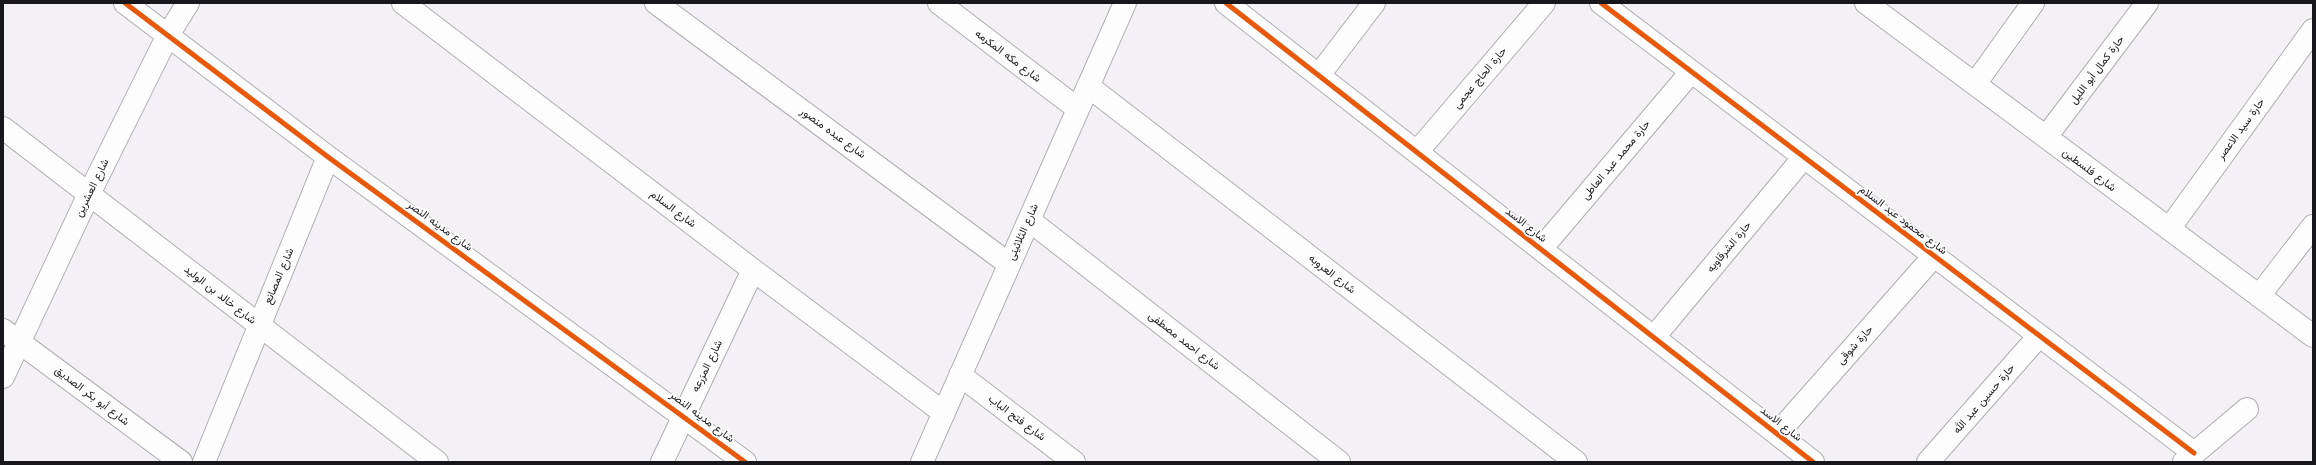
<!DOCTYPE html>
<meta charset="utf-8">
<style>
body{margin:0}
#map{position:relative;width:2316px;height:465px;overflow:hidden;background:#f3f0f6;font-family:"Work Sans",sans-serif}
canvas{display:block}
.frame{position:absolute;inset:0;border:4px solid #18171b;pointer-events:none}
</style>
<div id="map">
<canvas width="2316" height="465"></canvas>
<div class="frame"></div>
</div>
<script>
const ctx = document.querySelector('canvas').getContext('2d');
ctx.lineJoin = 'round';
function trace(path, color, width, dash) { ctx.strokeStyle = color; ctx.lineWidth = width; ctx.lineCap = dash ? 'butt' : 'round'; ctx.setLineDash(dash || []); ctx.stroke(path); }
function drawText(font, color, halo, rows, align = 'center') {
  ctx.font = font + ' "Work Sans",Vazirmatn,sans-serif'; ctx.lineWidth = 3.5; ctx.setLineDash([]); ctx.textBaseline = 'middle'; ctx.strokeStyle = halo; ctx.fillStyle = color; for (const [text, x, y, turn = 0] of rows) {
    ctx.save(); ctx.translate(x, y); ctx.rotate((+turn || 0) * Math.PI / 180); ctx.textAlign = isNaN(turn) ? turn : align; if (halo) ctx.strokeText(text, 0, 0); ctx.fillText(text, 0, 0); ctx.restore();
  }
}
const minor = new Path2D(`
 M125 3 328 157 745 462
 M403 3 753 270 944 413
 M656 3 1009 264
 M939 3 1078 109
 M1226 3 1813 462
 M1601 3 2194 453
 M1866 3 2313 336
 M1319 75 1374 3
 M1975 84 2033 3
 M1088 86 1576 462
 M3 128 437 462
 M2046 137 2147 3
 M1417 152 1544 3
 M1029 220 1339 462
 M2169 229 2313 30
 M1541 249 1691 72
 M2259 296 2313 226
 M3 330 181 462
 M1654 337 1804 157
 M960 375 1074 462
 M3 377 89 194 168 35 188 3
 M1777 434 1934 256
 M204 462 328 157
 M662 462 753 270
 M922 462 1125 3
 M1928 462 2039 336
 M2184 462 2247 409`);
trace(minor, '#afadb1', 24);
trace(minor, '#fdfdfe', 22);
trace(new Path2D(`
 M125 3 328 157 745 462
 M1226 3 1813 462
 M1601 3 2194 453`), '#e8590c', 5);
drawText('11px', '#18171b', '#fefdff', [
 ["شارع مكه المكرمه",1008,56,37],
 ["حارة كمال أبو الليل",2097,70,-53],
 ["حارة الحاج عجمى",1480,78,-50],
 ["حارة سيد الاعصر",2241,129,-54],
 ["شارع عبده منصور",833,133,36],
 ["حارة محمد عبد العاطى",1616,160,-50],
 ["شارع فلسطين",2089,170,37],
 ["شارع العشرين",92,188,-64],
 ["شارع السلام",673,209,37],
 ["شارع محمود عبد السلام",1903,220,37],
 ["شارع الاسد",1526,225,38],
 ["شارع مدينه النصر",440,226,36],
 ["شارع الثلاثينى",1023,232,-66],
 ["حارة الشرقاويه",1729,247,-50],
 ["شارع العروبه",1332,274,38],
 ["شارع المصانع",279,276,-67],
 ["شارع خالد بن الوليد",220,295,38],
 ["شارع احمد مصطفى",1184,341,38],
 ["حارة شوقى",1855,345,-48],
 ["شارع المزرعه",707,366,-64],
 ["شارع أبو بكر الصديق",92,396,37],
 ["حارة حسين عبد الله",1984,399,-49],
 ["شارع مدينه النصر",702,417,37],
 ["شارع فتح الباب",1017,418,37],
 ["شارع الاسد",1781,424,38]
]);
</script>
